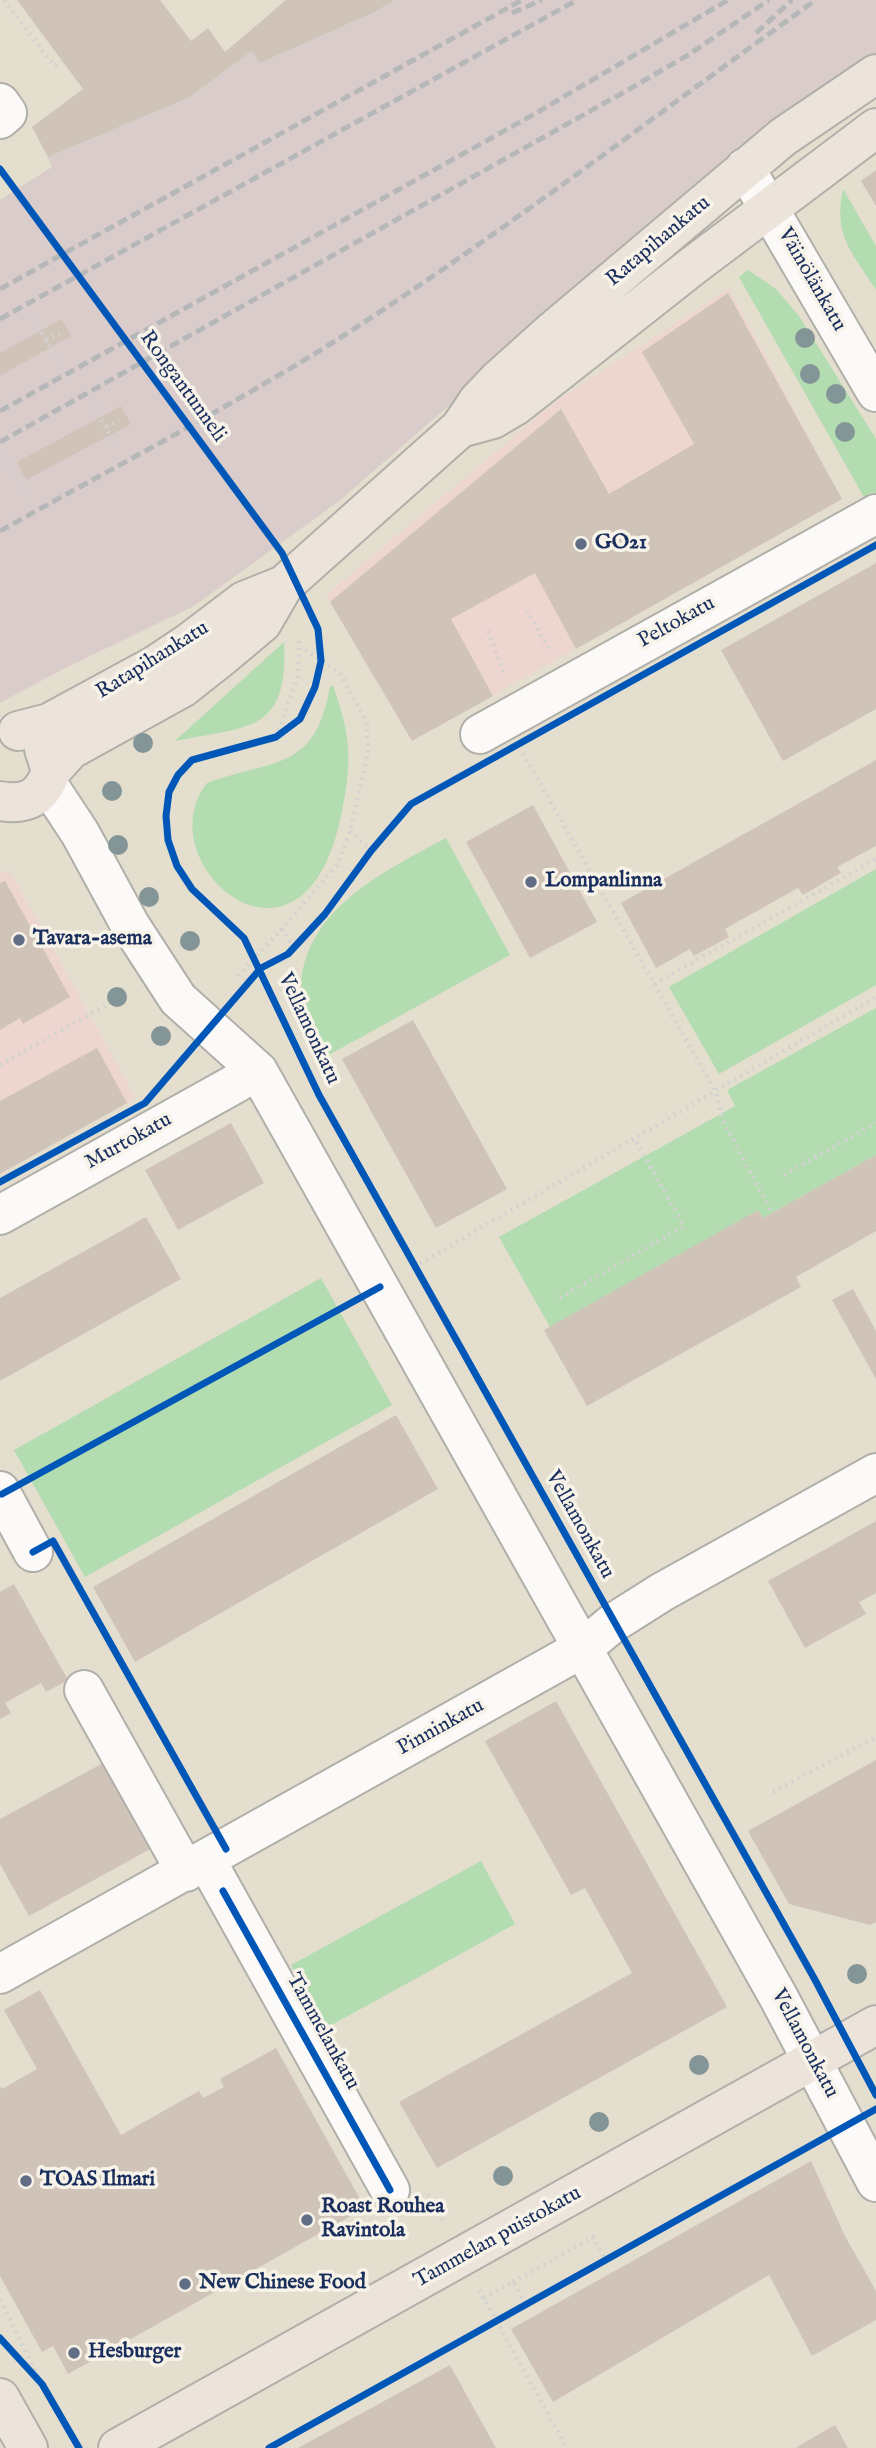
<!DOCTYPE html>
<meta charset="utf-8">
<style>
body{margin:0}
canvas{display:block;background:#e3decd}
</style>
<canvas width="876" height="2448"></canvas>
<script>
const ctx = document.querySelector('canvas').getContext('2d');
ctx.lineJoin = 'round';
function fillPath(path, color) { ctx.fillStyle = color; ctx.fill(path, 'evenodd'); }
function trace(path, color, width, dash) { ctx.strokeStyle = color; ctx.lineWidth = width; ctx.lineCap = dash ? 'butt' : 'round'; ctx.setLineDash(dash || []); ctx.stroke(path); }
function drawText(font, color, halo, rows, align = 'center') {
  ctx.font = font + ' "IM FELL English",serif'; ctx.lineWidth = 7; ctx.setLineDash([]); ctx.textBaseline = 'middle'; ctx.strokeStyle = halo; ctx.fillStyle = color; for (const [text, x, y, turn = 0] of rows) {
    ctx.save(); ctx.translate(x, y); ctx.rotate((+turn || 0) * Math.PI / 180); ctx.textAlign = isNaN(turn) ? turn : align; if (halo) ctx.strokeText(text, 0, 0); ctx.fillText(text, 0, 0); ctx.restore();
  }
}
fillPath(new Path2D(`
 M729 288 842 499 412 741 326 595 555 402Z
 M9 869 136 1098 0 1174V874Z`), '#eed6d0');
fillPath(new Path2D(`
 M394 0H876V57L764 132 339 501 194 606 61 670 0 703V200L52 167 48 157 190 97 252 51 260 63 375 12Z`), '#daccca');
fillPath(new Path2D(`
 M843 189 876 246V290C852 252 833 236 843 189Z
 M748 270 776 289 799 316 876 439V494L865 499 739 277Z
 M284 642C289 734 247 726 175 741Z
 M330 686H333C352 738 352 763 341 816 303 1001 144 863 207 783 274 758 315 773 330 686Z
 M446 838 510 955 327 1056C315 1035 299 1011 301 986 305 908 387 870 446 838Z
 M876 869V985L719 1074 669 987Z
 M876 1008V1155L763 1218 758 1211 550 1327 499 1237 735 1106 727 1090Z
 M321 1278 392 1405 85 1577 14 1450Z
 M481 1861 515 1924 326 2028 291 1965Z`), '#b3dcb1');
fillPath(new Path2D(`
 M17 0H160L191 41 208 28 225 52 286 0H394L375 12 260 63 252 51 190 97 48 157 32 127 83 89Z
 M876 170V206L861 181Z
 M728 293 842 499 576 649 535 573 451 619 493 696 412 741 330 602 561 409 609 494 694 444 642 352Z
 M62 319 71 336 0 376V353Z
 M121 406 131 424 26 480 17 462Z
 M876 563V709L783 761 721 650Z
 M876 760V846L837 867 841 873 803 895 798 888 725 929 729 937 694 956 690 949 656 968 621 903Z
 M533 805 597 922 530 958 466 842Z
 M5 881 70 997 23 1024 20 1018 0 1030V883Z
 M413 1020 507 1189 436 1228 342 1059Z
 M97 1048 127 1103 0 1174V1101Z
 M231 1123 264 1183 178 1230 145 1170Z
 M876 1155V1231L796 1277 801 1287 587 1406 544 1330 758 1210 763 1218Z
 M146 1217 181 1279 0 1381V1298Z
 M853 1289 876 1331V1379L832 1300Z
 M396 1415 438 1489 135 1662 93 1587Z
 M876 1521V1593L859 1602 866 1614 805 1648 768 1581Z
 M14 1584 68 1680 46 1692 41 1683 5 1703 11 1713 0 1719V1592Z
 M556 1701 727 2007 437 2168 399 2102 632 1973 585 1888 571 1895 485 1741Z
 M876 1760V1922L870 1925 789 1904 748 1831Z
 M103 1763 150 1849 29 1916 0 1864V1819Z
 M40 1990 121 2135 199 2091 203 2098 224 2087 220 2079 276 2048 365 2208 68 2374 53 2346 42 2352 0 2276V2086L2 2089 37 2069 4 2010Z
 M811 2161 845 2236 876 2291V2320L812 2356 769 2275 553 2402 511 2329Z
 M450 2365 496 2448H298Z
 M835 2425 848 2448H795Z`), '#d0c4b9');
const minor = new Path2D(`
 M0 103 7 113 0 119
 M745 168 876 392
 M480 734 876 514
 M47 783 80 833 130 925 178 999 258 1071 779 1998 876 2182
 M0 1215 258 1071
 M0 1491 33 1552
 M84 1690 186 1872
 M206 1860 390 2190
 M0 1974 583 1648 613 1623 662 1592 876 1473`);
const major = new Path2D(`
 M460 428 493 419 515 406 694 265 876 128
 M18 731 49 723 154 666 190 642 244 601 284 585
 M51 771 70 750 182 688 225 654 262 623 284 585 460 428 478 401 497 381 555 329 783 137 876 74
 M0 801C26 806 43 797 51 771L44 749
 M0 2398 28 2448
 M118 2448 876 2025`);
trace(minor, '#b1afa9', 42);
trace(major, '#b1afa9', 42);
trace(new Path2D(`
 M4 0 54 66 62 61
 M32 314 59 364
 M46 340 60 333
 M91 401 118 449
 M106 427 119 420
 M1 451 28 499
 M527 610 551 653
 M488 631 505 676
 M276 737 298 676 299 637
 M523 753 715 1091 723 1121 772 1213
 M350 831 371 851
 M294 948 282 929 337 865 350 831 368 753 367 723 340 673 301 648
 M238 976 282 929
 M654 984 876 859
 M0 1065 106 1005
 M784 1175 876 1123
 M414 1267 876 997
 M560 1298 684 1226 634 1138
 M773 1792 876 1737
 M428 2194 444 2223
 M513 2282 593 2237 606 2261
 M479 2290 567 2448
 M484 2298 513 2282 526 2305
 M0 2300 42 2384`), '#d3d2d0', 4.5, [2, 5]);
trace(minor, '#fbfaf8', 38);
trace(major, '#ece4db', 38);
trace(new Path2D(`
 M512 13 542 0
 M756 33 792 0
 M0 289 522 0
 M0 319 577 0
 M0 411 531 116 728 0
 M0 442 626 91 688 55 769 0
 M0 531C111 469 224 410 332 343 498 237 655 115 816 0`), '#b5b7b9', 5, [10, 5]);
trace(new Path2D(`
 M0 169 282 553 318 629 321 661 315 687 300 719 276 737 192 760 178 775 169 792 166 816 168 840 177 866 192 889 244 938 319 1095 814 1978 876 2095
 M0 1182 145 1103 261 968 288 954 325 914 371 851 411 804 876 545
 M2 1494 380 1287
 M33 1552 53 1541 226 1849
 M223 1891 390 2190
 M0 2338 42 2384 79 2448
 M269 2448 876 2109`), '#0057b8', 7);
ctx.fillStyle = '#849598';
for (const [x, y] of [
 [805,338],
 [810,374],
 [836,394],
 [845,432],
 [143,743],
 [112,791],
 [118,845],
 [149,897],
 [190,941],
 [117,997],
 [161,1036],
 [857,1974],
 [699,2065],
 [599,2122],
 [503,2176]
]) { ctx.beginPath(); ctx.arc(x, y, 10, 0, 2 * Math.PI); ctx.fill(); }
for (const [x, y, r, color] of [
 [581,544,7,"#616c85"],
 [531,882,7,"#616c85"],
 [19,940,7,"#616c85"],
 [26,2181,7,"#616c85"],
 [307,2220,7,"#616c85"],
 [185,2284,7,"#616c85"],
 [74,2353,7,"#616c85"]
]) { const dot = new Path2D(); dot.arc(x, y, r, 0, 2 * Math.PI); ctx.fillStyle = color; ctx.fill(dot); trace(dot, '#f7f3e8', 2.5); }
drawText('21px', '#1b2f5e', '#f7f3e8', [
 ["Ratapihankatu",659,242,-40],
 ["Väinölänkatu",811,280,60],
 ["Rongantunneli",182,387,54],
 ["Peltokatu",677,623,-29],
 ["Ratapihankatu",153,661,-32],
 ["Vellamonkatu",308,1029,65],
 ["Murtokatu",129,1142,-29],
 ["Vellamonkatu",579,1525,61],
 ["Pinninkatu",441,1728,-29],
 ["Tammelankatu",322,2032,61],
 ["Vellamonkatu",804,2044,62],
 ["Tammelan puistokatu",498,2238,-29]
]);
drawText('bold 21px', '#1b2f5e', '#f7f3e8', [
 ["GO21",595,544],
 ["Lompanlinna",545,882],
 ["Tavara-asema",33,940],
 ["TOAS Ilmari",40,2181],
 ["Roast Rouhea",321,2208],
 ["Ravintola",321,2232],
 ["New Chinese Food",199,2284],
 ["Hesburger",88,2353]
], 'left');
</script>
